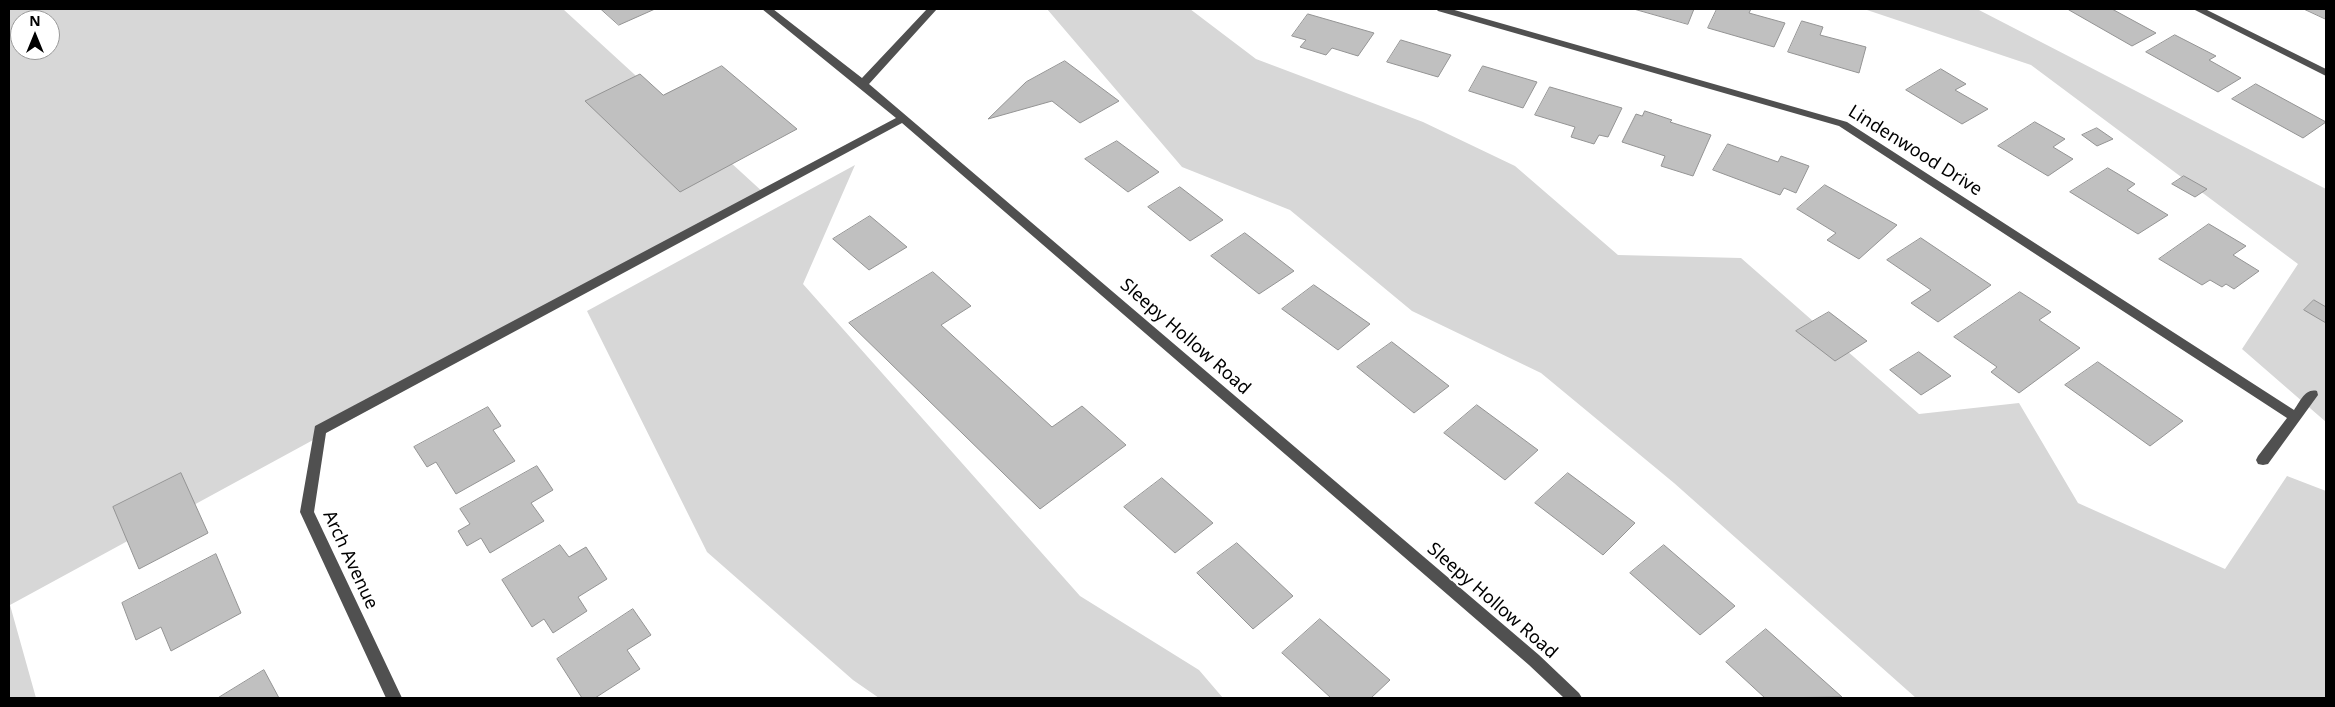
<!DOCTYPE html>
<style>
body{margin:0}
#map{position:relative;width:2335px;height:707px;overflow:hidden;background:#fff;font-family:"Noto Sans",sans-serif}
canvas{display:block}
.frame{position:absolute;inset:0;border:10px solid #000;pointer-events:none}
.north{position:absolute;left:10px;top:10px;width:50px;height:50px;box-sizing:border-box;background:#fff;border:1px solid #999;border-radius:50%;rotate:0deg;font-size:14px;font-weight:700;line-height:20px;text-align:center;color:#000}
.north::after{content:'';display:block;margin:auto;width:18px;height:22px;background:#000;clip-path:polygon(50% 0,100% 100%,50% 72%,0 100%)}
</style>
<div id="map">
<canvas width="2335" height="707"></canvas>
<div class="frame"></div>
<div class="north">N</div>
</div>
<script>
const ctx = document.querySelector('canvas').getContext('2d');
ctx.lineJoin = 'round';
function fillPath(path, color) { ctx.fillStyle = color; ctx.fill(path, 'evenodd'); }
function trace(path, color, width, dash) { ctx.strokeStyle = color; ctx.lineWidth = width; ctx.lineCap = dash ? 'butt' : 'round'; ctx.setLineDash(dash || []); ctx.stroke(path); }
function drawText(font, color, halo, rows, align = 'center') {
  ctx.font = font + ' "Noto Sans",sans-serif'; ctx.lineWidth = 4; ctx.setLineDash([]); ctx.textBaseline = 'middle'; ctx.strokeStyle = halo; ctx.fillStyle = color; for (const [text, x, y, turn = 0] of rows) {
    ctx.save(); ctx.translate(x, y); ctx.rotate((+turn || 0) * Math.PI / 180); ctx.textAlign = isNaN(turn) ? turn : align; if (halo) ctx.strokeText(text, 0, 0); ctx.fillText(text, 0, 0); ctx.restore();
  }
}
fillPath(new Path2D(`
 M9 9H563L765 194 10 605 36 698H9ZM20 20H50V50H20Z
 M1047 9H1190L1256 59 1423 122 1515 166 1618 255 1741 258 1919 414 2019 403 2078 503 2225 569 2287 476 2326 491V698H1916L1674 483 1541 373 1412 311 1290 210 1182 167Z
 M1864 9H1977L2326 189V422L2242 349 2298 264 2031 65Z
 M855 165 803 284 1080 596 1199 670 1223 698H879L853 680 707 552 587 311Z`), '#d7d7d7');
const building = new Path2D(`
 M601 9H655L619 25Z
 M1634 9H1694L1688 24Z
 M1717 9H1751L1749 13 1785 23 1774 47 1708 28Z
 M2072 9H2112L2156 33 2132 46 2069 10Z
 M2304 9H2326V19Z
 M1308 14 1374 33 1358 56 1332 48 1326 55 1300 47 1306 40 1292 36Z
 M1802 21 1823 27 1820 35 1866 47 1859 73 1788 52Z
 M2175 35 2216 56 2209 60 2241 78 2218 92 2146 52Z
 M1401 40 1451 55 1438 77 1387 62Z
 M1065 61 1119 101 1080 123 1052 101 988 119 1026 82Z
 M722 66 797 129 680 192 585 101 640 74 663 95Z
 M1483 66 1537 82 1523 108 1469 91Z
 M1941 69 1966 84 1955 90 1988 109 1962 124 1906 90Z
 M2256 84 2326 122 2303 138 2232 99Z
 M1550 87 1622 108 1608 137 1599 135 1594 144 1571 137 1575 127 1535 115Z
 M1645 111 1672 120 1670 122 1711 135 1693 176 1661 166 1665 156 1622 142 1636 114 1642 116Z
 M2035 122 2065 139 2053 147 2073 159 2048 176 1998 146Z
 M2097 128 2113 139 2097 146 2082 135Z
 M1117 141 1159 172 1128 192 1085 159Z
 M1728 144 1778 162 1781 156 1809 166 1796 193 1784 188 1780 195 1713 170Z
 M2108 168 2135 184 2127 190 2168 215 2138 234 2070 192Z
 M2184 176 2207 189 2195 197 2172 184Z
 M1825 185 1897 225 1859 259 1827 240 1836 233 1797 209Z
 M1180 187 1223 220 1190 241 1148 207Z
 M870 216 907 247 869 270 833 239Z
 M2209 224 2246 246 2233 255 2259 271 2234 289 2226 284 2222 287 2210 280 2202 285 2159 259Z
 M1245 233 1294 271 1259 294 1211 256Z
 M1921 238 1991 285 1938 322 1911 303 1931 290 1887 260Z
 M933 272 971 306 941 325 1052 427 1082 406 1126 445 1040 509 849 323Z
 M1314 285 1370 324 1338 350 1282 309Z
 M2020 292 2051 312 2039 320 2080 348 2019 393 1991 372 1997 367 1954 337Z
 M2314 300 2326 307V323L2304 310Z
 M1829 312 1867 341 1835 361 1796 331Z
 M1392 342 1449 386 1414 413 1357 367Z
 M1919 352 1951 376 1921 395 1890 370Z
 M2098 362 2183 421 2150 446 2065 385Z
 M1477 405 1538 450 1505 480 1444 433Z
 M488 407 501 426 493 430 515 461 456 494 436 462 427 467 414 447Z
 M537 466 553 490 531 503 544 521 490 553 481 538 467 546 458 531 470 524 460 509Z
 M181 473 208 533 139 569 113 507Z
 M1568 473 1635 523 1603 555 1535 503Z
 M1162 478 1213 523 1175 553 1124 507Z
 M1237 543 1293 596 1253 629 1197 573Z
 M560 545 569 557 586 547 607 579 578 597 587 611 553 633 544 619 532 627 502 580Z
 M1664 545 1735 606 1700 635 1630 573Z
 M216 554 241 613 171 651 161 627 136 640 122 603Z
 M633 609 651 635 627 650 640 669 595 698H582L557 659Z
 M1320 619 1390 680 1371 698H1331L1282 653Z
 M1766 629 1842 697 1765 698 1726 662Z
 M264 670 279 698H218Z`);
fillPath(building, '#c0c0c0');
trace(building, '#949494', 1);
fillPath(new Path2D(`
 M762 9H773L862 78 927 9H937L869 84 1539 655 1579 693 1582 698H1564L1529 665 902 123 326 433 314 512 402 698H386L300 512 315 426 896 118Z
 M1436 9H1451L1847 122 2294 410C2300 402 2305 388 2317 391L2318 395 2268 464 2263 465 2258 464 2256 460 2258 456 2287 418 1839 126 1438 11Z
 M2193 9H2205L2326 69V76Z`), '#505050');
drawText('18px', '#000', '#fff', [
 ["Lindenwood Drive",1915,151,32],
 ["Sleepy Hollow Road",1185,337,41],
 ["Arch Avenue",350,560,65],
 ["Sleepy Hollow Road",1492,601,41]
]);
</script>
